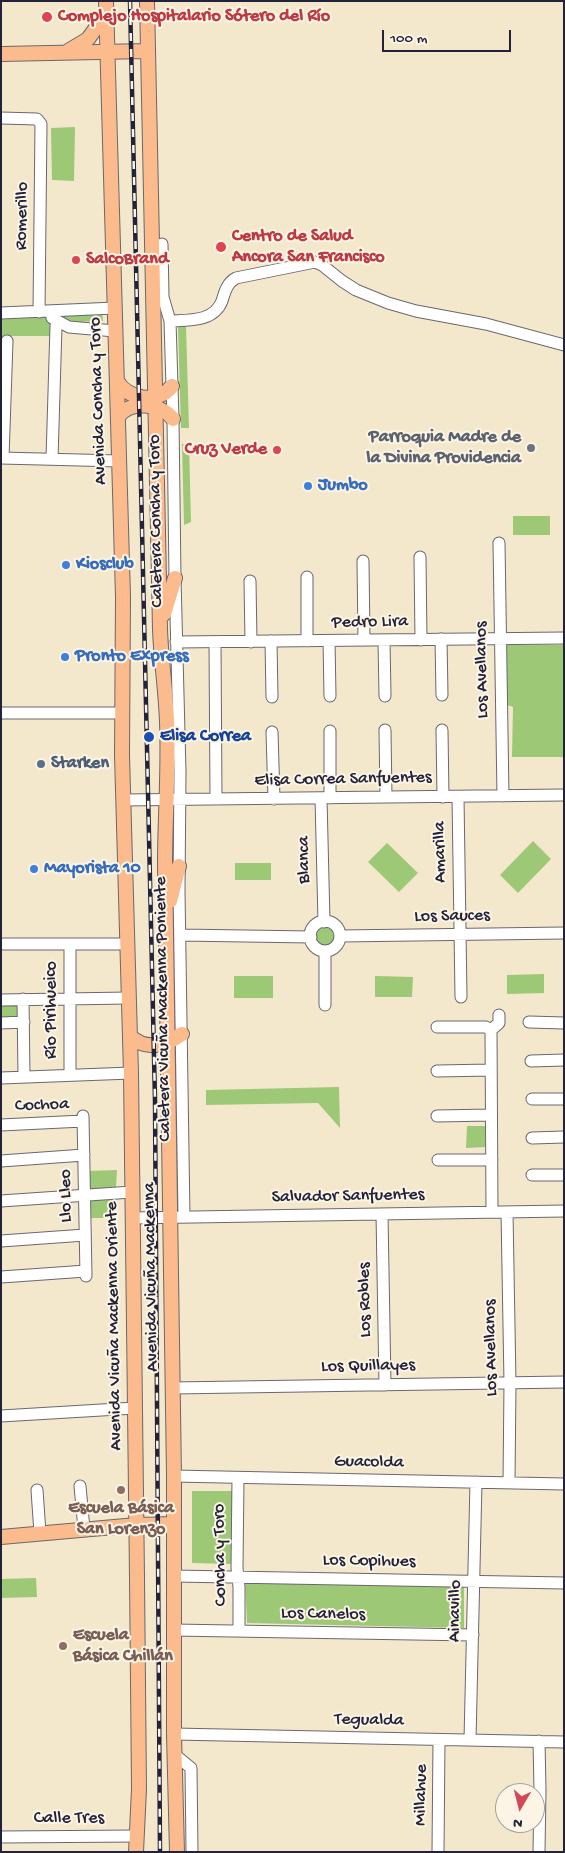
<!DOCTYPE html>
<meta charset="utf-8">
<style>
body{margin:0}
#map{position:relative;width:565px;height:1853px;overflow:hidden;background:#f3e8cc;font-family:"Gochi Hand",sans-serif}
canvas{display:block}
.frame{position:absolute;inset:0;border:2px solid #22223b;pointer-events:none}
.north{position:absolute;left:495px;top:1783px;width:50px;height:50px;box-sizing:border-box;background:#fcf5e5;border:1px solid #a5a1a1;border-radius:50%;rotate:188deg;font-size:14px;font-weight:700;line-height:20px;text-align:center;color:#22223b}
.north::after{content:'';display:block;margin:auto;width:18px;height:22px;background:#d1495b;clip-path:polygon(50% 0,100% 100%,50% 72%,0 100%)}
.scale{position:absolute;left:382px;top:30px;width:129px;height:22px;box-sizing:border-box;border:2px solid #22223b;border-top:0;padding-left:6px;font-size:15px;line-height:18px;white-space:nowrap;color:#22223b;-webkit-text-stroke:4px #fcf5e5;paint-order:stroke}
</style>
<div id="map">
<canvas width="565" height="1853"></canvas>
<div class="frame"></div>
<div class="north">N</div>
<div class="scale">100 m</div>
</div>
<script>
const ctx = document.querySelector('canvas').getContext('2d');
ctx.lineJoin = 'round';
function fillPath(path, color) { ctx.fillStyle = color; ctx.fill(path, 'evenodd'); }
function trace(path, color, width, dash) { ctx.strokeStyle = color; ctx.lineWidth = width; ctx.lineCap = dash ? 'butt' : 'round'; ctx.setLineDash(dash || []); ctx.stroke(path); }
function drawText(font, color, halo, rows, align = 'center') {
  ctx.font = font + ' "Gochi Hand",sans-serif'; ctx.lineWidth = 4; ctx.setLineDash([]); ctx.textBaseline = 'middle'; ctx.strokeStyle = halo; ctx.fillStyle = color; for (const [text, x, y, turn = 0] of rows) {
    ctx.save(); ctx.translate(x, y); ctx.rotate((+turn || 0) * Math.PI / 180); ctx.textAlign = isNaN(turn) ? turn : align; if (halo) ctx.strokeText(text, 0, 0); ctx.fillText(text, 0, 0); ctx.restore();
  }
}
fillPath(new Path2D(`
 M75 127 74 181 52 180 51 128Z
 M102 311 103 321 75 322 54 314Z
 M47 317 50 323 54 326 53 336H4V339L1 340V319Z
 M178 326H186L189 428H181Z
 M182 444H189L191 522 184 525Z
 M513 516H550V535H513Z
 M505 645H564V757H512L513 707 507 705Z
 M533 841 551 859 518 893 500 875Z
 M387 843 418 873 399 892 368 862Z
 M235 863H271V880H235Z
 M312 936a13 13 0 1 1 26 0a13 13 0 1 1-26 0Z
 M544 974V993L507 994V975Z
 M234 976H273V998H234Z
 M375 976 413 977 412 997H375Z
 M1 1001H21L20 1019 1 1020Z
 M339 1087 340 1128 318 1103 206 1105V1090Z
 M467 1126H485V1147L466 1148Z
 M117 1170 116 1187 88 1191V1171Z
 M116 1198V1218H90L89 1200Z
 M192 1491H234L232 1564 192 1563Z
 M36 1578 37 1597 1 1598V1579Z
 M245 1580 464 1585V1628L247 1623Z`), '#9dc875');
const minor = new Path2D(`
 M1 118 37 119 41 124 39 312
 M162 244 163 297 170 321 173 419 175 578 180 772 179 891 184 1217
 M1 313 115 308
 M52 318 69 327 115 331
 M170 321C189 320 214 322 222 301 225 291 227 283 236 278L315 262 322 265 342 281 356 290 388 303 416 311 486 324 564 345
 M1 458 119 461
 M3 458 7 341
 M52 459 56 326 57 322
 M499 543 503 796
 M420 557 421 640
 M363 561 364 640
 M307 577V641
 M250 581 251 642
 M441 639 442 695
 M384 640 385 696
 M271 641 272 697
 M329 641 330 696
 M176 642 564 638
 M215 642 216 799
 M1 713H122
 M385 730 386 797
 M442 730 443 797
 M330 731V798
 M272 732 274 799
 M458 797 461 997
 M321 798 324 922
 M123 800 564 795
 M310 936a15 15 0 1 1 30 0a15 15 0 1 1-30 0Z
 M180 935 311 937
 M340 936 564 933
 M1 944H128
 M325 951V1005
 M23 999 24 1077
 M1 1000 129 998
 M529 1022 564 1023
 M1 1023 24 1022
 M437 1027H486L491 1030
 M491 1030 492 1212
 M491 1030 499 1023V1015
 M531 1061 564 1060
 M437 1071 491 1070
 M70 1075V944
 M1 1078 131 1073
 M532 1099H564
 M83 1116 86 1276
 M437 1116 491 1115
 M1 1125 83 1121
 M532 1138 564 1137
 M438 1160H492
 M1 1161 84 1155
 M532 1175H564
 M1 1201 132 1192
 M507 1212 510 1383 509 1483
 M382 1214 385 1385
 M132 1218 564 1211
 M1 1241 85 1235
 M1 1277 86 1271
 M173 1388 564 1382
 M1 1416 135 1408
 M174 1476 564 1484
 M238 1478 237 1568 239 1587V1631
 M80 1486 84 1529
 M37 1490 40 1533
 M174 1576 564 1583
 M173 1630 473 1635
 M174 1734 564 1742
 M470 1740 476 1482
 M539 1741 540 1790 539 1852
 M174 1754 191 1768 192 1852
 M1 1837 137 1836
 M438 1852 439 1740`);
const major = new Path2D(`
 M106 1 123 597 122 755 131 1073 137 1578 139 1789 136 1852
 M147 1 160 629C161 660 166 691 167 722 169 770 165 817 165 865L174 1476V1734L177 1852
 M68 51 88 39 106 14
 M1 54 148 51
 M117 381C127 399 158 405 172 386
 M118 417C129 400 161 403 173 419
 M164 614 175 578
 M170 901 179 866
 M130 1036C146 1051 165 1046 182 1034
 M1 1537 137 1525 174 1524`);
trace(minor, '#6b676e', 13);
trace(major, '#6b676e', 16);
trace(minor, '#fff', 11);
trace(major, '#fbbb8c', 14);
const rail = new Path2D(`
 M130 1 155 1100 160 1852`);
trace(rail, '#22223b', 4.5);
trace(rail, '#fcf5e5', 2.5, [8]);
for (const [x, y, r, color] of [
 [47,17,6,"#e0444e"],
 [221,247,6,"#e0444e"],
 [76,260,5,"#e0444e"],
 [531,448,5,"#6b7280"],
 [277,450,5,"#e0444e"],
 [308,486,5,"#3f7fe0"],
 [66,565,5,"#3f7fe0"],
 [65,657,5,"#3f7fe0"],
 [149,737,6,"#1a4fb4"],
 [41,764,5,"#5c6f8a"],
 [34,869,5,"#3f7fe0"],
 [121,1490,5,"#8d6e63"],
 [63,1646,5,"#8d6e63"]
]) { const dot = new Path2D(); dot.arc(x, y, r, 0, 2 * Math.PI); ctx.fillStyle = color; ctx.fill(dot); trace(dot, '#fcf5e5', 2); }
drawText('bold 18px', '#be3a42', '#fcf5e5', [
 ["Complejo Hospitalario Sótero del Río",58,17],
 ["Centro de Salud",232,237],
 ["Ancora San Francisco",232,258],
 ["SalcoBrand",86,260],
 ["Cruz Verde",267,450,"right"]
], 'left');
drawText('18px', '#22223b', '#fcf5e5', [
 ["Romerillo",23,216,-89],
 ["Avenida Concha y Toro",99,401,-92],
 ["Caletera Concha y Toro",157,521,-91],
 ["Pedro Lira",370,623,-1],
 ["Los Avellanos",483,670,-91],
 ["Elisa Correa Sanfuentes",343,780,-1],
 ["Amarilla",441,852,-91],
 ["Blanca",305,860,-91],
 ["Los Sauces",452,917,-1],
 ["Caletera Vicuña Mackenna Poniente",164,1009,-91],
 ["Río Pirihueico",52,1010,-90],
 ["Cochoa",42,1106,-2],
 ["Llo Lleo",67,1196,-91],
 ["Salvador Sanfuentes",348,1197,-1],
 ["Avenida Vicuña Mackenna",152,1277,-91],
 ["Los Robles",366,1300,-91],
 ["Avenida Vicuña Mackenna Oriente",115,1326,-91],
 ["Los Avellanos",492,1348,-91],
 ["Los Quillayes",368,1367,-1],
 ["Guacolda",369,1463,1],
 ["Concha y Toro",221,1555,-91],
 ["Los Copihues",369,1562,1],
 ["Ainavillo",456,1611,-89],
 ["Los Canelos",323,1615,1],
 ["Tegualda",369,1721,1],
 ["Millahue",422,1795,-89],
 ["Calle Tres",69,1819]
]);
drawText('bold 18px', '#5b616d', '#fcf5e5', [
 ["Parroquia Madre de",521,438],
 ["la Divina Providencia",521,459]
], 'right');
drawText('bold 18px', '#366cbe', '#fcf5e5', [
 ["Jumbo",318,486],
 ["Kiosclub",76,565],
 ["Pronto Express",75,657],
 ["Mayorista 10",44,869]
], 'left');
drawText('bold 18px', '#164399', '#fcf5e5', [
 ["Elisa Correa",160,737]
], 'left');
drawText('bold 18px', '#4e5e75', '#fcf5e5', [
 ["Starken",51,764]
], 'left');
drawText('bold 18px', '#785e54', '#fcf5e5', [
 ["Escuela Básica",121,1509],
 ["San Lorenzo",121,1530],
 ["Escuela",73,1636,"left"],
 ["Básica Chillán",73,1657,"left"]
]);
</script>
